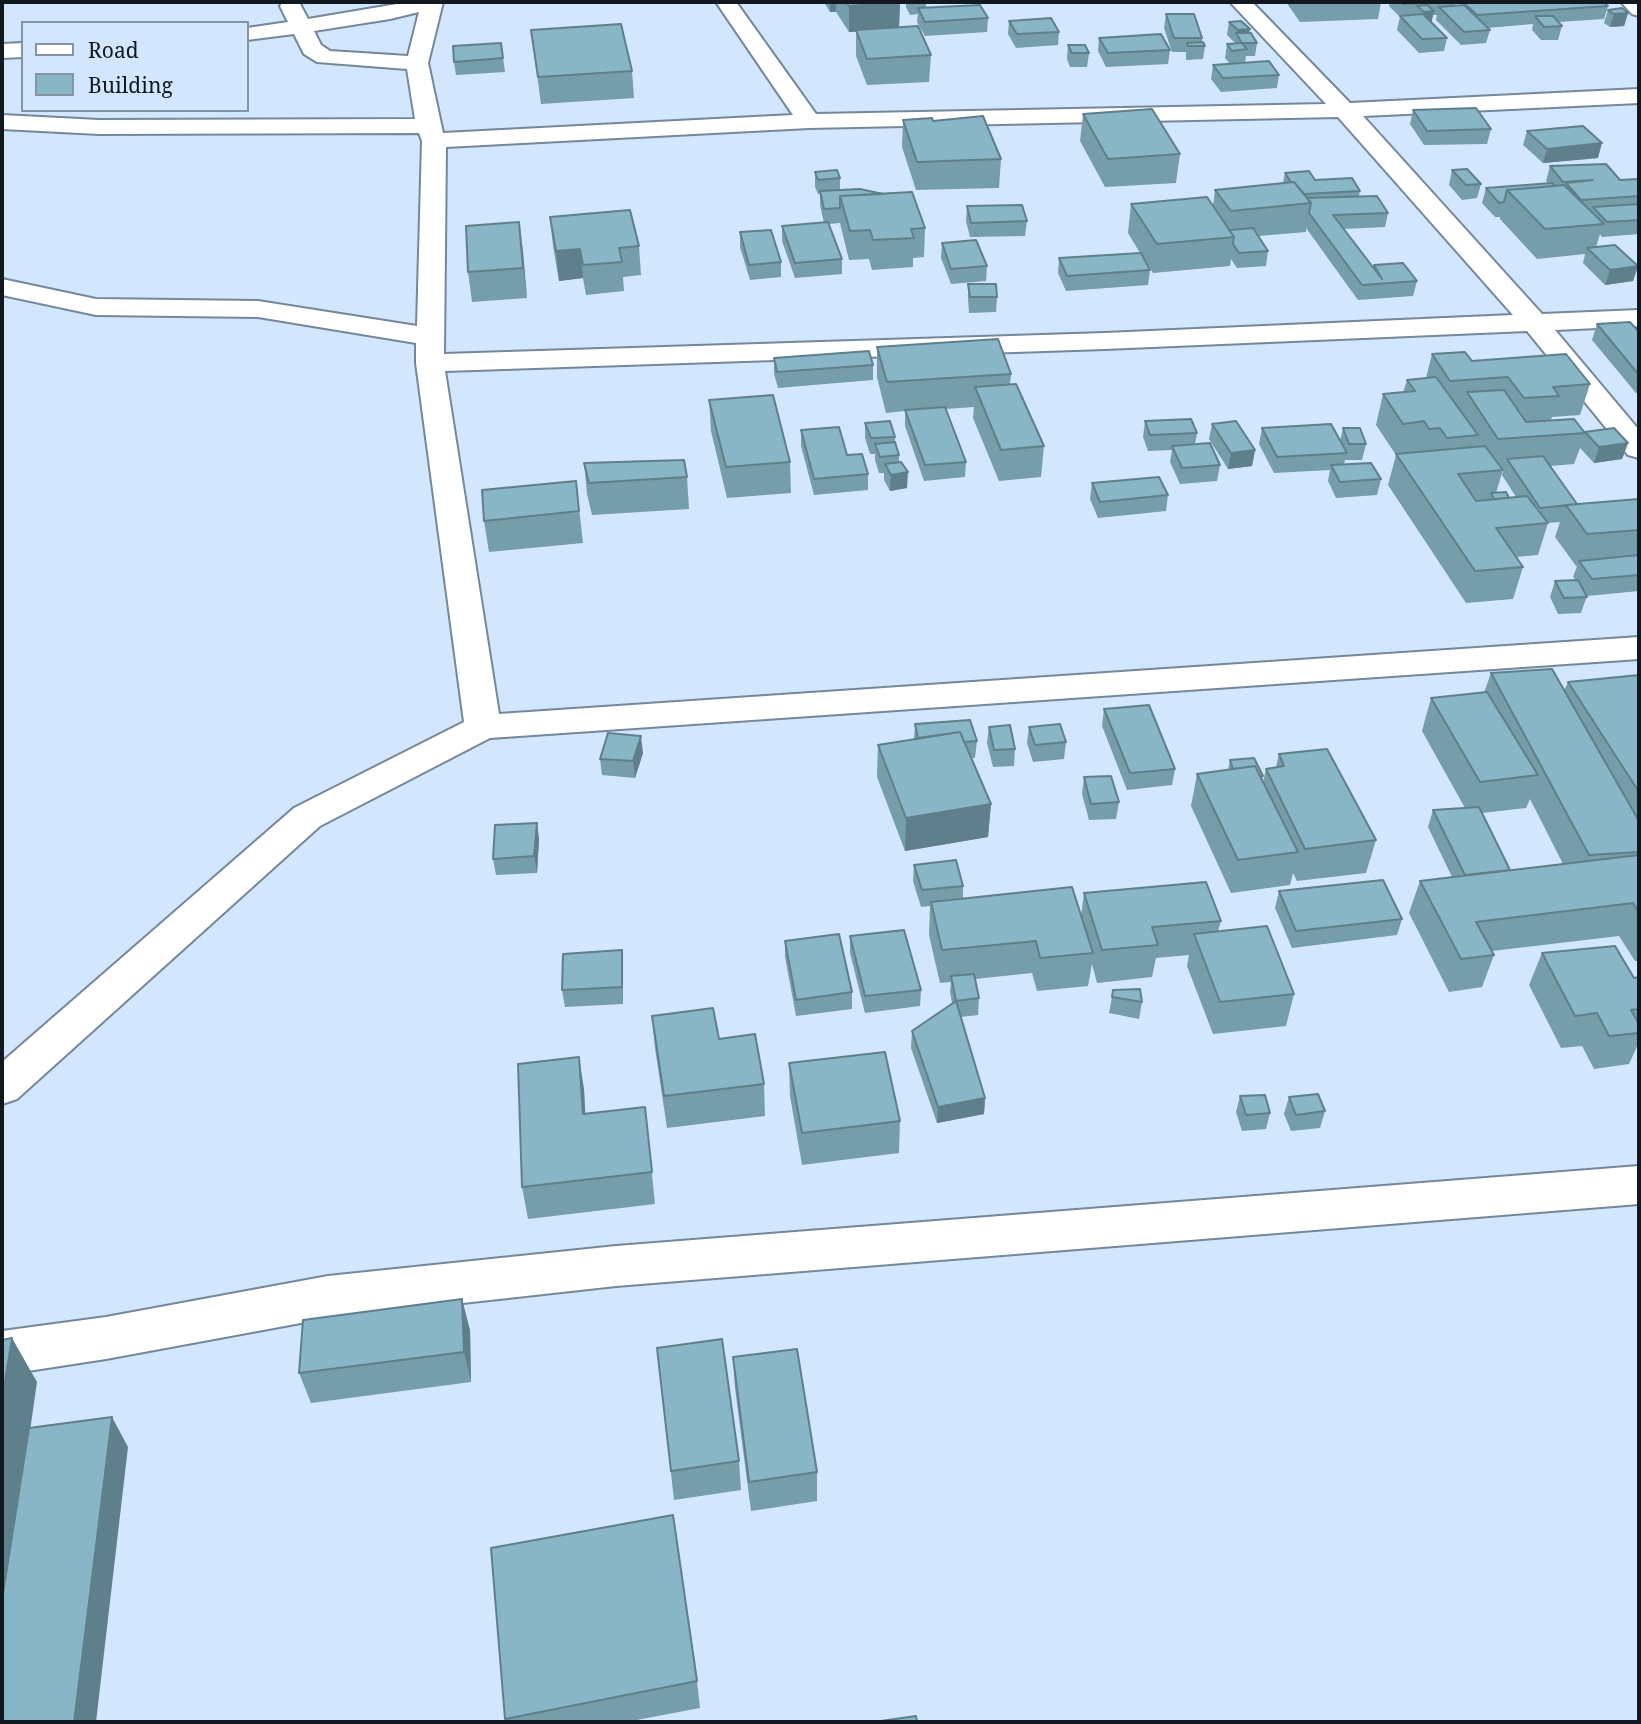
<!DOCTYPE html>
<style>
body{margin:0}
#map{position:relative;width:1641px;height:1724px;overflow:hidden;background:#d2e6fd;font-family:"Noto Serif",serif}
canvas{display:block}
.frame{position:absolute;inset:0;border:4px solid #111820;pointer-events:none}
.legend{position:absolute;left:21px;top:21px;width:228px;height:91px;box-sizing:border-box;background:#d2e6fd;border:2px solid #8594a5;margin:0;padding:9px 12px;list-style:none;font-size:21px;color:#111820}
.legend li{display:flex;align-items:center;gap:14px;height:35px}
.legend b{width:35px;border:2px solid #8594a5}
</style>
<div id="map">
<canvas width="1641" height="1724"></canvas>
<div class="frame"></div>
<ul class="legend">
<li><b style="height:9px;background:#fff"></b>Road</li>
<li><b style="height:19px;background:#88b6c6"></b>Building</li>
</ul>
</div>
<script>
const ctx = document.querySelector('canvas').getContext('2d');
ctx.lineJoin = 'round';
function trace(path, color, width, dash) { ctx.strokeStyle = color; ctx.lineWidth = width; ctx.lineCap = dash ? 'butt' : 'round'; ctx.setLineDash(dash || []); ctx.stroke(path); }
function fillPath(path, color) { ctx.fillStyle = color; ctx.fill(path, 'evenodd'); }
const street = new Path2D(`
 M283 2H299L308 19 409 2H443L428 63 443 133 793 115 716 2H736L816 114 1326 104 1230 2H1252L1350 103 1639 89V103L1363 116 1542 314 1639 310V326L1555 330 1639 430V458L1628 455 1527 331 1105 349 445 371 499 714 1639 637V659L490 738 320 826 17 1099 2 1104V1062L294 808 464 722 416 363V343L258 317 96 315 2 295V279L96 299 258 301 417 326 422 141 419 133 99 134 2 129V115L99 120 415 119 407 69 317 62 304 54 294 34 247 40V28L288 22 280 6ZM419 12 408 56 330 51 321 45 314 31 390 19ZM1338 117 1513 315 1105 333 444 354 446 147 809 128Z
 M1621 2H1639V16L1632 14Z
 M23 43V57L2 58V44Z
 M1639 1166V1204L616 1286 328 1318 106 1359 2 1375V1331L106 1317 328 1276 616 1246Z`);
trace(street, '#74879b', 4);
fillPath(street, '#fff');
fillPath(new Path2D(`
 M824 2H900L899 27 931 55 929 82 867 85 856 56V32H849L836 12H830Z
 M906 2H926V8L988 18 987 32 925 36 917 22 918 14 910 15 906 7Z
 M1286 2H1381L1378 19 1300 22Z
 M1390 2H1456L1455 5H1463L1464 3 1608 6 1604 19 1559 22 1562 26 1558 40H1541L1532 30 1533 24 1487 28 1490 30 1486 43 1461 45 1436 20 1437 15H1433L1431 22 1447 38 1444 51 1419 53 1397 30 1400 17 1389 6Z
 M1608 10 1628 13 1624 26 1610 27 1604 23Z
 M1166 14 1202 38V42L1205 46 1203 59 1186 60V52H1172L1164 28Z
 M1009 21 1059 32 1058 45 1016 48 1008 34Z
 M1229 22 1249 33 1257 43 1255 56H1246L1245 63 1279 75 1277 88 1221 92 1211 79 1213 65 1230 64 1225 58 1227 44H1234L1235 43 1227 35Z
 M531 30 632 71 634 98 541 104Z
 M1099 38 1170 50 1168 64 1106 67 1098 51Z
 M501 43 505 72 456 75 454 62Z
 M1068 45 1089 53 1087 67H1070L1067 59Z
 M1413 110 1491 129 1487 144 1424 145 1410 124Z
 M1083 114 1180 154 1176 183 1105 187 1080 141Z
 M903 120 1001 159 999 188 916 190 902 147Z
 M1527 131 1598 158 1543 163 1523 145Z
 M1550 166 1620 180H1639V234L1602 237 1600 234 1596 247 1638 266 1633 281 1605 285 1583 263 1585 254 1537 259 1500 219V217H1495L1482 203 1486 188 1548 183 1546 181Z
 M1452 170 1481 184 1477 198 1462 200 1449 185Z
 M815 172 840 178V190L925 228 924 257 913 258V267L872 270 869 259 849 260 840 223 829 224 842 259V274L795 278 782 241V226L824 223 820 205V194H818L815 187Z
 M1285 173 1360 191 1359 196 1388 213 1385 227 1344 229 1373 268 1374 265 1417 281 1413 296 1358 300 1306 228V232L1259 236 1268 251 1266 266 1237 268 1231 259 1230 266 1153 273 1143 256 1150 270 1148 285 1066 291 1058 273 1059 258 1140 253 1128 233 1131 204 1213 206 1215 190 1283 183Z
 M967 206 1027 221 1025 236 970 237 966 221Z
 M550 217 639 246 641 275 623 277 624 291 586 295 583 278 559 281 553 246Z
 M519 222 527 298 472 302 468 272Z
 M740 232 781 262V277L750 280 740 247Z
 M942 243 987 266 986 281 951 284 941 258Z
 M968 284 997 297 996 312 969 313 968 299Z
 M1597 324 1639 332V393H1636L1592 340Z
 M877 347 1011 374 1010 384 1044 446 1041 477 999 481 973 418 974 407 946 409 966 462 965 477 924 481 905 426V411L886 413 877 377Z
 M1432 354 1472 361 1590 384 1580 415 1552 417 1551 420 1585 433V432L1628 443 1622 459 1594 463 1580 448 1574 464 1550 466 1577 504 1639 499V591L1587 596 1581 613 1558 614 1550 597 1555 581 1576 580 1573 577 1577 566H1576L1555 537 1560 522 1548 523 1538 555 1516 557 1523 567 1513 599 1466 603 1388 485 1396 455 1376 425 1383 394 1403 393 1407 380 1426 378ZM1502 469H1504L1502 475 1516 497 1509 498 1496 493 1503 470Z
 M774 358 873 365V380L778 388 774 374Z
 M709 400 790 462 791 493 727 498 711 431Z
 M1145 421 1197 433 1195 444 1220 465 1217 481 1180 484 1170 462 1172 450 1148 451 1143 437Z
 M865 423 895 437V443L899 455V462L907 488 890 491 884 480V473H879L875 460V454H870L865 438Z
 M1212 424 1255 450 1252 466 1228 469 1209 439Z
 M1262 428 1340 441 1343 428 1366 444 1362 460H1345L1344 464 1381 479 1377 495 1336 498 1328 481 1330 470 1274 473 1259 444Z
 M801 430 847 455 868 474V490L814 495 801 446Z
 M584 463 687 477 689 509 592 515 587 494Z
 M576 481 583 543 489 552 484 521Z
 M1092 483 1168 495 1166 511 1098 518 1090 499Z
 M1491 673 1564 691 1568 682 1639 675V961H1635L1619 936 1492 951 1494 955 1482 987 1449 992 1409 913 1420 881 1452 877 1428 827 1433 810 1465 808 1422 731 1431 698 1484 693ZM1530 799 1563 864 1510 870 1482 813 1526 808Z
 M1104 709 1175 769 1172 785 1127 790 1102 726Z
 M915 724 977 741 975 758H971L991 804 988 837 905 851 877 777 878 745 914 739Z
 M989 727 1015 749 1014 766 993 767 987 743Z
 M1029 727 1066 742 1064 759 1033 762 1027 743Z
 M643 753 635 778 602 775 600 759Z
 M1279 754 1376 840 1366 873 1297 881 1293 873 1290 885 1231 893 1191 806 1197 774 1228 770 1230 760 1263 776 1262 780 1263 782 1266 769 1276 767Z
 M1084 777 1119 802 1116 819 1089 820 1082 794Z
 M537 823 539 839 537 873 496 875 493 859Z
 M914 865 963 886V899L1081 916 1084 893 1221 921 1218 931 1294 994 1286 1026 1213 1034 1187 966 1189 955 1156 958 1152 977 1097 983 1092 964 1088 986 1037 991 1032 973 975 979 979 998 978 1015 961 1017 985 1098 984 1114 937 1123 911 1048 912 1031 952 1003 950 992 951 982 940 983 929 935 930 906 921 907 913 881Z
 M1279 891 1402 919 1397 935 1292 948 1275 908Z
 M850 936 921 990 920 1006 865 1013 850 953Z
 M785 941 852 992V1009L796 1016 785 957Z
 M1542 953 1634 978 1639 977V1042L1629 1064 1594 1069 1582 1046 1561 1048 1529 985Z
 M623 966V1004L565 1007 562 990Z
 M1112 997 1142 1002 1139 1019 1109 1013Z
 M652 1016 764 1084 765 1116 667 1128 655 1048Z
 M789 1063 900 1121 899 1153 802 1165 790 1096Z
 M584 1089 585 1114 645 1107 655 1204 528 1219 522 1187Z
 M1240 1096 1270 1113 1266 1129 1242 1131 1236 1112Z
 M1289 1097 1325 1111 1320 1128 1291 1131 1284 1114Z
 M470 1330 471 1382 311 1403 299 1373Z
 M657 1348 739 1461 741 1490 674 1500Z
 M733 1357 817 1472V1501L751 1511 735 1388Z
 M697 1681 700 1708 626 1722H506L505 1719Z`), '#759daa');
fillPath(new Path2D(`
 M830 2H836V12H830Z
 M900 2 899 28 849 32V6Z
 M1434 11 1431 24 1421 25 1424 12Z
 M1628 13 1624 26 1610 27 1614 14Z
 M1250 29 1248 42 1237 35 1238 30Z
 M1602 143 1598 158 1543 163 1547 149Z
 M519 222 523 251 527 298 523 268Z
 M580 249 583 278 559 281 556 251Z
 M1638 266 1633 281 1605 285 1610 270Z
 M1628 443 1622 459 1594 463 1599 447Z
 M1255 450 1252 466 1228 469 1231 453Z
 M908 472 907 488 890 491 891 475Z
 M641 736 643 753 635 778 633 761Z
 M991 804 988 837 905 851 906 818Z
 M537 823 539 839 537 873 534 856Z
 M622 950 623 966V1004L622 987Z
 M579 1057 584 1089 587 1146 583 1114Z
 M985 1098 984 1114 937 1123 938 1107Z
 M462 1299 470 1330 471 1382 464 1352Z
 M12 1338 37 1382 2 1626V1401Z
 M112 1417 128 1447 96 1722H74Z`), '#5f7f8b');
const building = new Path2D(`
 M846 2H897L849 6Z
 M1401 2H1436L1403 4Z
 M1477 2H1603L1608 6 1477 15 1464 3Z
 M980 5 988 18 925 22 918 8Z
 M1427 5 1434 11 1424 12 1417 6Z
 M1464 5 1490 30 1464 32 1439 7Z
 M1622 8 1628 13 1614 14 1608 10Z
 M1166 14H1194L1202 38H1174Z
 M1423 14 1447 38 1422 39 1400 16Z
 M1535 16H1553L1562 26 1544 27Z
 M1051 18 1059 32 1017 34 1009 21Z
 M1241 21 1250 29 1238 30 1229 22Z
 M621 24 632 71 538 77 531 30Z
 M918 26 931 55 867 59 856 30Z
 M1236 33H1251L1257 43H1242Z
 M1161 34 1170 50 1108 53 1099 38Z
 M1203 42 1205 46H1188L1187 43Z
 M501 43 503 58 454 62 453 46Z
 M1242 43 1247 49 1232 51 1227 44Z
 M1068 45H1085L1089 53H1072Z
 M1269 61 1279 75 1223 78 1213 65Z
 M1476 108 1491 129 1427 131 1413 110Z
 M1152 109 1180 154 1108 159 1083 114Z
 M983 116 1001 159 917 162 903 120 932 118 933 121Z
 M1583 126 1602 143 1547 149 1527 131Z
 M1606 164 1620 180 1638 179 1639 180V196L1581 200 1566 183 1593 180 1563 182 1550 166Z
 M1467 169 1481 184 1466 185 1452 170Z
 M837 170 840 178 818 180 815 172Z
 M1309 171 1315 180 1352 178 1360 191 1304 194 1294 182H1291L1285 173Z
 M1294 182 1311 203 1231 211 1215 190Z
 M1552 183 1555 186 1507 190 1504 202 1499 203 1486 188Z
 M1564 185 1604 224 1545 229 1507 190Z
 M860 189 883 194 840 196V208L824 209 820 191Z
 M912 192 925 228 911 229 914 238 873 240 870 230 850 231 840 196Z
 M1377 196 1388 213 1333 215 1382 279 1374 265 1403 263 1417 281 1362 285 1309 213 1311 203 1307 198Z
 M1207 197 1234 237 1157 244 1131 204Z
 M1639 204V220L1607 222 1593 207Z
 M1022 205 1027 221 971 223 967 206Z
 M630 210 639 246 619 248 622 262 583 265 580 249 556 251 550 217Z
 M519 222 523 268 468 272 466 226Z
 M828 222 842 259 795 263 782 226Z
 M1253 228 1268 251 1239 253 1233 244 1234 237 1229 230Z
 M771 230 781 262 749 265 740 232Z
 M976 240 987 266 951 269 942 243Z
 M1615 245 1638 266 1610 270 1587 248Z
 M1141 253 1150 270 1067 276 1059 258Z
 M968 284H996L997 297H970Z
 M1630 322 1639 332V375L1597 324Z
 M998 339 1011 374 887 382 877 347Z
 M869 351 873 365 777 372 774 358Z
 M1465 352 1472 361 1566 354 1590 384 1553 387 1559 396 1524 398 1508 377 1450 381 1432 354Z
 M1436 377 1478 435 1447 438 1440 428 1429 429 1424 421 1403 424 1383 394 1415 391 1407 380Z
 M1016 384 1044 446 1001 450 975 387Z
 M1504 390 1526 422 1574 419 1585 433 1498 439 1467 392Z
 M773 395 790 462 726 467 709 400Z
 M945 407 966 462 925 465 905 410Z
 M1191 419 1197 433 1150 435 1145 421Z
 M890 421 895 437 871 438 865 423Z
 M1236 421 1255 450 1231 453 1212 424Z
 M1331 424 1347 453 1277 457 1262 428Z
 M839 427 847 455 862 454 868 474 814 479 801 430Z
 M1343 428H1360L1366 444H1349Z
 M1614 428 1628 443 1599 447 1585 432Z
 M895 442 899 455 880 457 875 444Z
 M1210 443 1220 465 1182 468 1172 446Z
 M1485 446 1503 470 1458 474 1476 501 1527 496 1548 523 1496 528 1523 567 1475 571 1396 454Z
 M1543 456 1577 504 1540 508 1507 459Z
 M684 460 687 477 589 483 584 463Z
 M901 462 908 472 891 475 885 464Z
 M1371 463 1381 479 1340 482 1331 465Z
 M1159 477 1168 495 1100 502 1092 483Z
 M576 481 579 511 484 521 482 490Z
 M1506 492 1509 498 1494 499 1491 493Z
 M1639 499V530L1587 534 1566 505Z
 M1638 555 1639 556V575L1592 579 1579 561Z
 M1578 580 1587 597 1564 598 1555 581Z
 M1552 669 1639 821V852L1589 855 1491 673Z
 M1639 675V789H1637L1568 682Z
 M1487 692 1538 775 1480 782 1431 698Z
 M1149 705 1175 769 1130 773 1104 709Z
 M970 720 977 741 964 742 960 732 918 738 915 724Z
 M1060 724 1066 742 1035 745 1029 727Z
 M1010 725 1015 749 994 750 989 727Z
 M960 732 991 804 906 818 878 745Z
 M608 733 641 736 633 761 600 759Z
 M1327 749 1376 840 1305 849 1266 769 1284 766 1279 754Z
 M1254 758 1263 776H1260L1255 766 1233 769 1230 760Z
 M1255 766 1298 852 1238 860 1197 774Z
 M1111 776 1119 802 1091 804 1084 777Z
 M1479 807 1510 870 1465 875 1433 810Z
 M537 823 534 856 493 859 495 825Z
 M1639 855V912L1633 903 1476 922 1494 955 1461 959 1420 881Z
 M956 860 963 886 922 890 914 865Z
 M1383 880 1402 919 1296 931 1279 891Z
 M1206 882 1221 921 1152 927 1158 945 1102 950 1084 893Z
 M1072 887 1093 953 1040 958 1036 941 942 950 931 902Z
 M1267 926 1294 994 1220 1002 1194 934Z
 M904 930 921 990 865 996 850 936Z
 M839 934 852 992 796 1000 785 941Z
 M1615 946 1634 978 1639 977V1009L1631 1010 1639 1024V1033L1609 1036 1597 1013 1575 1016 1542 953Z
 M622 950V987L562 990 563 954Z
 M974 974 979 998 956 1001 985 1098 938 1107 912 1031 956 1001 951 976Z
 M1140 989 1142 1002 1112 997 1113 990Z
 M713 1008 719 1039 755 1034 764 1084 664 1096 652 1016Z
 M885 1052 900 1121 802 1133 789 1063Z
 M579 1057 583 1114 645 1107 652 1172 522 1187 518 1064Z
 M1318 1094 1325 1111 1296 1115 1289 1097Z
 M1265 1095 1270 1113 1246 1115 1240 1096Z
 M462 1299 464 1352 299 1373 303 1320Z
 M12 1338 2 1401V1340Z
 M722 1339 739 1461 671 1471 657 1348Z
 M797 1349 817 1472 749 1482 733 1357Z
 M112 1417 74 1722H2V1600L29 1428Z
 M673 1515 697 1681 505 1719 491 1548Z
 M916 1716 917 1722H874Z`);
fillPath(building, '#88b6c6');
trace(building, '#5f7f8b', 2);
</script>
